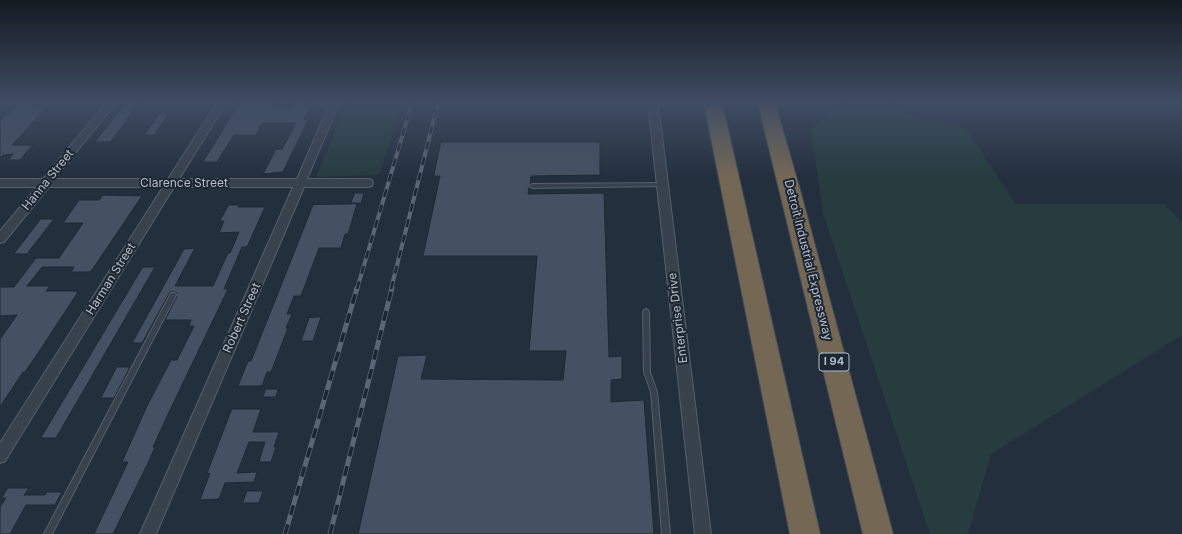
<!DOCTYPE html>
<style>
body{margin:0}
canvas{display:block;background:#242f3e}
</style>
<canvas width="1182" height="534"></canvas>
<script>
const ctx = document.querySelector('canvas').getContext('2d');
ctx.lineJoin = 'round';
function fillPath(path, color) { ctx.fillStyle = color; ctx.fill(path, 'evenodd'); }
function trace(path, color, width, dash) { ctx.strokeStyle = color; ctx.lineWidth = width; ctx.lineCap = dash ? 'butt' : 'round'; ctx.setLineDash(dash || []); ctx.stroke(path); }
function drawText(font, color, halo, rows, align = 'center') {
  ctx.font = font + ' Inter,sans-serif'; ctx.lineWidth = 4; ctx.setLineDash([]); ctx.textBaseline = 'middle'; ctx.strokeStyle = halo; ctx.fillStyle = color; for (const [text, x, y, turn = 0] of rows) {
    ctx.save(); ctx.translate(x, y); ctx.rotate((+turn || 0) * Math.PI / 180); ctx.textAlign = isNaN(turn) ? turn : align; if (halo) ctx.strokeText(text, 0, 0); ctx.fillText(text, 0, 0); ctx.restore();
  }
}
fillPath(new Path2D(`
 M347 103H402L379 175 316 177Z
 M847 103H893L905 113 917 118 965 128 1016 204H1165L1182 222V335L991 454 968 533 964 534H930L823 213 811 129 837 108Z`), '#263c3f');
const building = new Path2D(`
 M20 103H35L30 108H46L12 145H33L20 160H8L13 154 3 155 0 158V121Z
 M126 103H139L113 139 110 142H95Z
 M240 103H274L271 108H292L294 103H312L304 120H308L283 172 263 174 276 149H282L296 123H262L256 135H234L217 162H203Z
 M162 111 168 115 154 135H144Z
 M441 142H600V175L531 176 530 184 528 186 529 188 528 194 604 193 609 357 622 356V379L611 380V402L644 400 654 534H358L398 356 427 355 421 379 563 380 566 351H529L537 256H423L440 176H434Z
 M355 193H364L361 203H351Z
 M103 195 142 196 92 270 89 272H71L74 267H42L27 286H50L46 291H77L76 292H78L40 350 25 372H23L0 407V339L17 315 0 316V287H14L36 258H59L83 223H63L79 200H99Z
 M357 204 348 234H345L341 248H319L301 296H294L287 314H292L286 328H288L271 372H267L262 386H238L248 361H251L313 205Z
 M229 205H239L238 207H265L247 247H242L224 289H228L170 410 153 447H155L149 461 113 534H94L128 462H122L147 406 171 360H177L194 326H189L191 320H165L177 296 176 292H170L142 343H132L184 249 195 248 175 286H213L228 253H230L239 232 219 233 224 221H220Z
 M41 219H54L27 254H14Z
 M143 267H155L56 438H41Z
 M321 317 313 341H301L309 318Z
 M117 367H130L114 398H101Z
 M266 389H278L276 397H263Z
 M232 409H261L253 432H279L274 447H276L271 462H259L265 442H249L237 473 257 472 254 482 225 483 219 499 200 500 210 473 207 474Z
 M8 488H29L24 495H45L47 492H62L55 505H26L10 534H0V507L6 498H2Z
 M247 491H263L259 503H243Z`);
fillPath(building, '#455162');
trace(building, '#1f2835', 1);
const service = new Path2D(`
 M633 103H654L656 104C650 107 639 108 633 103Z
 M663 183 666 185 665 186 532 188 529 186 532 184Z
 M171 293H175L176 295 52 534H44Z
 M646 309 648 310 649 312 650 372 657 392 670 534H662L651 392 644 372 643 312 644 310Z`);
const minor = new Path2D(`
 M0 103H6L0 106Z
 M106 103H116L54 179H168L217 103H226L179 179H297L330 103H339L307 179H368L372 180 373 183 372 186 368 187H304L156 534H140L293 187H174L5 461 0 463V443L163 187H49L4 242 0 243V231L37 187H0V179H43Z
 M648 103H658L711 534H695Z`);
const motorway = new Path2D(`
 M704 103H722L820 534H790Z
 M758 103H775L800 190 893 534H863Z`);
trace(service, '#565f6c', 2);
trace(minor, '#565f6c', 2);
trace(motorway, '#434c59', 2);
fillPath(service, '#38414e');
fillPath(minor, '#38414e');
fillPath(motorway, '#746855');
const railFar1 = new Path2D(`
 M357 289 412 103
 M391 289 438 103`);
const rail = new Path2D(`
 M285 534 357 288
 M330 534 392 288`);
trace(railFar1, '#5a6575', 4);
trace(rail, '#5a6575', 5);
trace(railFar1, '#1d2633', 2.5, [8]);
trace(rail, '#1d2633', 3.5, [10]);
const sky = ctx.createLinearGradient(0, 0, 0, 177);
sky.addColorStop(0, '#141a22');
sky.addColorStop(0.58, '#3f4d63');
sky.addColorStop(1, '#3f4d6300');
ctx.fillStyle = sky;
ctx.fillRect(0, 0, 1182, 177);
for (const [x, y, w] of [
 [834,362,30]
]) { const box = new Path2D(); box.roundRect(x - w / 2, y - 9, w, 18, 3); ctx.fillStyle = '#1d2633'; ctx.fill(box); trace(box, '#b4bcc9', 1); }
drawText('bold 11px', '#b4bcc9', null, [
 ["I 94",834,362]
]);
drawText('12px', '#b4bcc9', '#1d2633', [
 ["Hanna Street",48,180,-51],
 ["Clarence Street",184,183],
 ["Detroit Industrial Expressway",808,260,76],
 ["Harman Street",111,279,-58],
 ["Robert Street",242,318,-66],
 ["Enterprise Drive",678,318,-97]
]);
</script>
